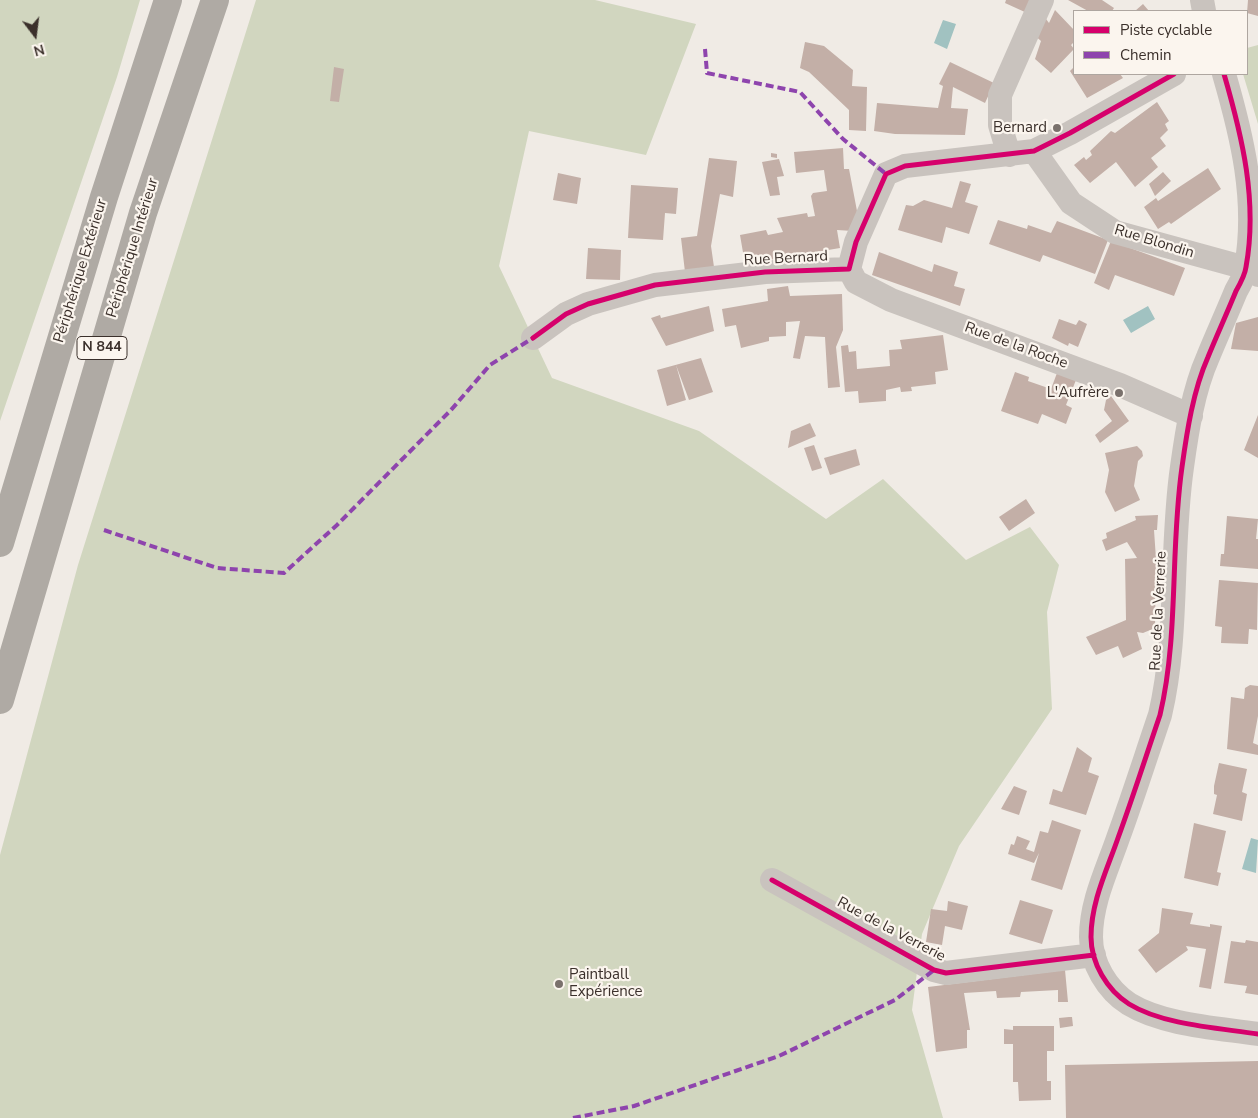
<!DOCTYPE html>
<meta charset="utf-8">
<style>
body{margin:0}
#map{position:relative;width:1258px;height:1118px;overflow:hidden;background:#f0ebe5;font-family:"Nunito Sans",sans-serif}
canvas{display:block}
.legend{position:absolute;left:1073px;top:10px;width:175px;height:65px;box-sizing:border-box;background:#fbf5ee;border:1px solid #aea6a0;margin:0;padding:6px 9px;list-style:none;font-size:15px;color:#3b302b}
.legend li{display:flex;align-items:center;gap:10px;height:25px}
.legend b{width:25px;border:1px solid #aea6a0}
.north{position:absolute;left:10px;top:10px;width:50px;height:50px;-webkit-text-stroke:4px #fbf5ee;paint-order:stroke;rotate:165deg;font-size:14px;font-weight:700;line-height:20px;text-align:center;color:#3b302b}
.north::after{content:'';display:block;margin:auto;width:18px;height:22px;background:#3b302b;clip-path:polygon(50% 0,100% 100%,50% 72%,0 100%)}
</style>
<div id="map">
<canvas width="1258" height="1118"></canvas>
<ul class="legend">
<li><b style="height:6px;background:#d6006c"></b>Piste cyclable</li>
<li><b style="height:6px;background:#8e44ad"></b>Chemin</li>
</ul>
<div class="north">N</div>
</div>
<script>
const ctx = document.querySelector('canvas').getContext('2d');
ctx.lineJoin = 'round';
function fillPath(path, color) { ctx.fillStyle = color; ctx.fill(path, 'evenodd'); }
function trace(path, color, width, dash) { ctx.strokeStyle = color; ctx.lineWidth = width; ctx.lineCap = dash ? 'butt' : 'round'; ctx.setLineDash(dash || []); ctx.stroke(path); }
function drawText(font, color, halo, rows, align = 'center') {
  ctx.font = font + ' "Nunito Sans",sans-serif'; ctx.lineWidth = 4.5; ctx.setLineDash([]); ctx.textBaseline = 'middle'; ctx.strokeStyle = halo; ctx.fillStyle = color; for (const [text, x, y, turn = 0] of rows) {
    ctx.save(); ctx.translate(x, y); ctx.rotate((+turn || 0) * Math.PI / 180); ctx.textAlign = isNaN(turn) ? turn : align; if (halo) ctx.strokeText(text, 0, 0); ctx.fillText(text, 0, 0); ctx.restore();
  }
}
fillPath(new Path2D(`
 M0 0H140L117 77 0 421Z
 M256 0H595L696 24 646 155 529 131 499 266 552 378 699 431 826 519 883 479 966 560 1030 527 1059 565 1047 612 1052 709 959 846 922 934 912 1010 943 1118H0V855L78 565Z
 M1258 45V124L1243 74H1247V48Z`), '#d1d6bf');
fillPath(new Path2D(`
 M943 20 956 24 947 49 934 43Z
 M1148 306 1155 319 1131 333 1123 320Z
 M1251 838 1258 840 1256 873 1242 869Z`), '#a1c2c1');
fillPath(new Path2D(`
 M1006 0H1033L1027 13 1005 3Z
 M1068 0H1102L1114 8 1112 11H1088Z
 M1248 0H1258V16L1247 13Z
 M1143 4 1149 11H1135Z
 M1055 10 1074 30V42L1071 45 1074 49 1051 73 1035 59 1041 41 1032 33 1046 19 1049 23Z
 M805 42 824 46 853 70 852 86 867 87 866 131 849 130V110L809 72 800 68Z
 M950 62 994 83 985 103 953 87 951 108 968 109 965 135 895 134 874 131 877 103 938 108 943 86 939 84Z
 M334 67 344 69 339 102 330 101Z
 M1074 67V74H1120L1123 78 1087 98 1070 71Z
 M1157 102 1169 121 1165 124 1168 130 1160 138 1166 146 1151 158 1158 167 1135 187 1116 162 1090 183 1074 165 1084 157 1086 160 1092 155 1090 151 1111 131 1115 133Z
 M843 148 844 169H849L857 211 853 231 837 230 840 248 745 264 740 235 766 230 768 235 783 232 777 218 807 213 808 217 815 216 811 196 813 193 827 191 824 170 796 173 794 152Z
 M771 153 777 154V158L771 157Z
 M709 158 737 161 733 197 720 194 711 246 714 267 685 272 681 238 697 236Z
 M779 159 784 176 777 177 780 195 770 196 762 162Z
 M1208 168 1221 189 1171 224 1169 222 1158 229 1144 207 1156 198 1158 201Z
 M1163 172 1171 181 1155 196 1149 184Z
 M558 173 581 178 577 204 553 200Z
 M960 181 971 184 965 202 978 206 969 234 946 227 942 243 898 230 906 205 913 206 924 200 952 208Z
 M631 185 678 188 676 214 665 213 663 240 628 238Z
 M998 220 1027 229 1028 225 1051 233 1057 221 1108 240 1095 274 1043 255 1040 262 989 244Z
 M1111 241 1185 268 1174 296 1115 275 1109 290 1094 283Z
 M588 248 621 250 620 280 586 279Z
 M879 252 932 272 934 264 958 272 954 286 965 289 960 306 872 275Z
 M788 286 790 296 842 294 843 330 836 347 840 387 828 388 825 337 805 336 800 359 793 358 800 321 786 322V336L769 337V341L741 348 736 325 725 327 722 309 768 301 767 289Z
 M709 306 714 331 666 346 651 318 660 315 661 318Z
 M1258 317V351L1231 349 1236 323Z
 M1059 319 1076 325 1079 320 1087 324 1078 347 1069 343 1068 346 1052 338Z
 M943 335 948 370 935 372 936 384 911 387 912 391 901 392 900 387 886 390V401L859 403 858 391 845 392 841 346 848 345 849 352 856 351 857 369 890 366 889 350 902 349 900 340Z
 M701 358 713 392 689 400 676 365 686 400 667 406 657 370Z
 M1015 372 1029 377 1028 381 1051 389 1057 373 1076 380 1066 405 1072 408 1066 424 1042 414 1038 424 1001 411Z
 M1111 396 1129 421 1100 443 1095 435 1112 421 1104 410 1106 400Z
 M1258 415V458L1244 450Z
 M810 423 816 436 788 448 791 431Z
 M814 445 822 468 812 471 804 448Z
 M1137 446 1142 451 1143 456 1138 461 1134 486 1140 500 1115 512 1105 492 1109 470 1105 453Z
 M856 449 860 465 830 475 824 458Z
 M1026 499 1035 513 1009 531 999 517Z
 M1158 515 1157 530H1154L1156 559 1155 628 1143 633 1137 632 1142 649 1123 658 1118 646 1096 655 1086 637 1126 620 1125 559 1137 558 1127 542 1106 551 1102 540 1107 538 1106 533 1136 520 1135 516Z
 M1227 516 1258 519 1256 539H1258V569L1220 566 1221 554H1224Z
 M1219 580 1258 583 1257 630 1249 629 1248 644 1221 643 1222 627 1215 626Z
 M1250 685 1258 686V716L1253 743 1258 745V755L1227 749 1231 697 1244 699 1245 688Z
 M1077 747 1092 758 1088 772 1099 776 1086 815 1049 804 1053 789 1062 792Z
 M1219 763 1247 769 1242 792 1247 794 1242 821 1213 814 1217 795 1214 794V786Z
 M1014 786 1027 791 1019 815 1001 809Z
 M1052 820 1081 830 1062 890 1031 880 1039 853 1034 863 1008 854 1011 844 1014 845 1017 836 1030 841 1026 849 1034 852 1040 831 1048 833Z
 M1194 823 1226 831 1217 872 1221 873 1218 886 1184 878Z
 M1020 900 1053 910 1042 944 1009 934Z
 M948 901 968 906 962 930 945 926 942 945 926 942 931 909 947 911Z
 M1162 908 1193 913 1190 924 1210 927V924L1222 926 1211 989 1199 987 1206 949 1186 946 1188 950 1156 973 1138 950 1159 933Z
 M1246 940 1258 942V995L1245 993 1247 986 1224 983 1231 941 1245 943Z
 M1065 970 1068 1002H1058V990L1021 992 1020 997 997 998 996 991 964 993 970 1030H967V1048L936 1052 928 987Z
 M1069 1017H1072L1073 1026 1060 1028 1059 1018Z
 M1013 1026H1054V1051H1047V1081H1051V1100L1019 1101 1018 1082H1013V1044H1004V1029L1013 1030Z
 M1258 1061V1118H1066L1065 1065Z`), '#c3afa7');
trace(new Path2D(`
 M1202 0 1204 11
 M1224 74C1242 136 1258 201 1246 267 1245 275 1240 284 1236 291 1227 313 1217 335 1208 357 1193 391 1187 431 1182 467 1170 550 1179 634 1160 715 1146 756 1133 797 1118 838 1107 870 1091 902 1091 937 1091 963 1107 990 1129 1004 1163 1025 1219 1028 1258 1034
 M1034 151 1071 203 1115 232 1246 268 1258 275
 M1009 155 1000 125V95L1042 0
 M849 269 856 242 886 174 905 166 1034 151 1070 133 1174 74
 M849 269 856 282 891 300 1120 385 1191 416
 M533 338 566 314 588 304 655 285 765 272 849 269
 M772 880 934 970 946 973 1094 955`), '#c9c3be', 24);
trace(new Path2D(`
 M0 543 104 197 168 0
 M0 700 143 213 215 0`), '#afaaa4', 28);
trace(new Path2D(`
 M705 49 707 73 800 92 843 139 886 174
 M104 530 217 568 284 573 337 525 451 410 490 365 533 338
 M573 1118 634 1106 779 1056 895 1000 934 970`), '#8e44ad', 4, [8, 4]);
trace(new Path2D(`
 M1224 74C1242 136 1258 201 1246 267 1245 275 1240 284 1236 291 1227 313 1217 335 1208 357 1193 391 1187 431 1182 467 1170 550 1179 634 1160 715 1146 756 1133 797 1118 838 1107 870 1091 902 1091 937 1091 963 1107 990 1129 1004 1163 1025 1219 1028 1258 1034
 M533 338 566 314 588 304 655 285 765 272 849 269 856 242 886 174 905 166 1034 151 1070 133 1174 74
 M772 880 934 970 946 973 1094 955`), '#d6006c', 5);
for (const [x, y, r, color] of [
 [1057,128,5,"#7a716c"],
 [1119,393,5,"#7a716c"],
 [559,984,5,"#7a716c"]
]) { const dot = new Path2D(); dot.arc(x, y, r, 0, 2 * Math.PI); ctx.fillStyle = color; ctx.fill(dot); trace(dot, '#fbf5ee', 2); }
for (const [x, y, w] of [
 [102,348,50]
]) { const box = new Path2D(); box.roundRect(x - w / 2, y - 11.5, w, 23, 4); ctx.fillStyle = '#fbf5ee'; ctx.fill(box); trace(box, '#3b302b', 1); }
drawText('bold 14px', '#3b302b', null, [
 ["N 844",102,348]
]);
drawText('15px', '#3b302b', '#fbf5ee', [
 ["Bernard",1047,128],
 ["L'Aufrère",1109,393],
 ["Paintball",569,975,"left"],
 ["Expérience",569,992,"left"]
], 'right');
drawText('15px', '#3b302b', '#fbf5ee', [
 ["Rue Blondin",1154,242,17],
 ["Périphérique Intérieur",133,248,-73],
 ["Rue Bernard",786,259,-3],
 ["Périphérique Extérieur",81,271,-73],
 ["Rue de la Roche",1016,346,20],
 ["Rue de la Verrerie",1159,611,-87],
 ["Rue de la Verrerie",891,930,28]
]);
</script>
